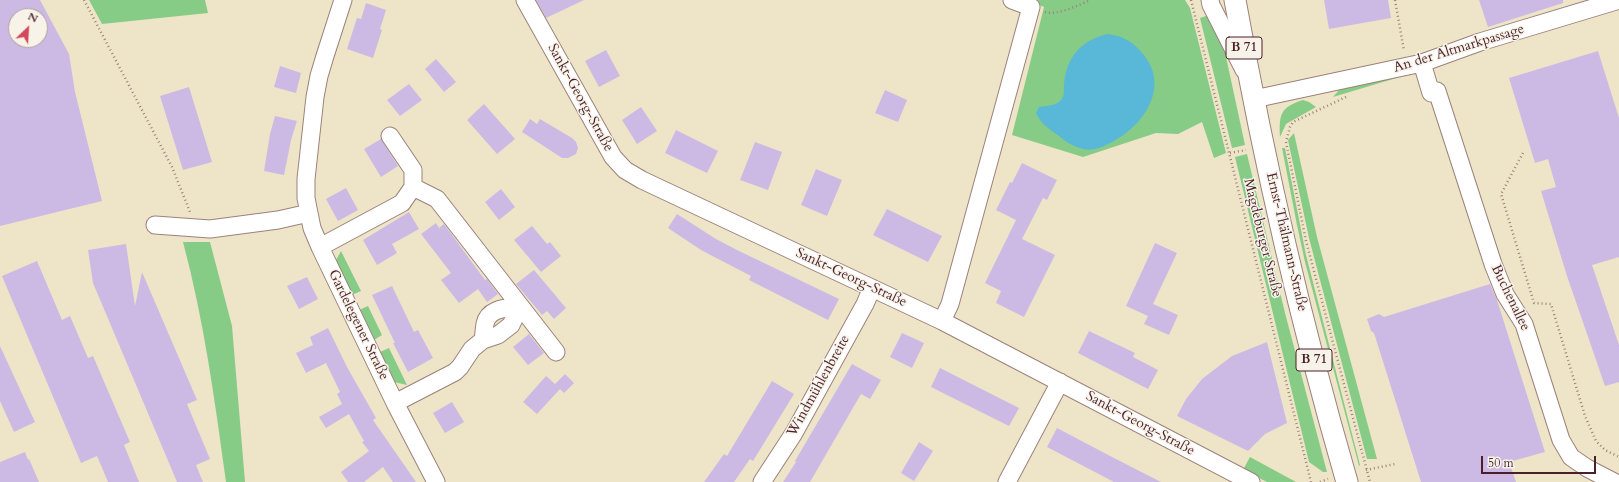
<!DOCTYPE html>
<meta charset="utf-8">
<style>
body{margin:0}
#map{position:relative;width:1619px;height:482px;overflow:hidden;background:#eee4c8;font-family:Cardo,serif}
canvas{display:block}
.north{position:absolute;left:8px;top:8px;width:40px;height:40px;box-sizing:border-box;background:#f7f3e8;border:1px solid #b29e9c;border-radius:50%;rotate:25deg;font-size:11px;font-weight:700;line-height:16px;text-align:center;color:#4a1f2b}
.north::after{content:'';display:block;margin:auto;width:14px;height:18px;background:#d1495b;clip-path:polygon(50% 0,100% 100%,50% 72%,0 100%)}
.scale{position:absolute;left:1481px;top:456px;width:115px;height:18px;box-sizing:border-box;border:2px solid #4a1f2b;border-top:0;padding-left:5px;font-size:12px;line-height:14px;white-space:nowrap;color:#4a1f2b;-webkit-text-stroke:3px #f7f3e8;paint-order:stroke}
</style>
<div id="map">
<canvas width="1619" height="482"></canvas>
<div class="north">N</div>
<div class="scale">50 m</div>
</div>
<script>
const ctx = document.querySelector('canvas').getContext('2d');
ctx.lineJoin = 'round';
function fillPath(path, color) { ctx.fillStyle = color; ctx.fill(path, 'evenodd'); }
function trace(path, color, width, dash) { ctx.strokeStyle = color; ctx.lineWidth = width; ctx.lineCap = dash ? 'butt' : 'round'; ctx.setLineDash(dash || []); ctx.stroke(path); }
function drawText(font, color, halo, rows, align = 'center') {
  ctx.font = font + ' Cardo,serif'; ctx.lineWidth = 3; ctx.setLineDash([]); ctx.textBaseline = 'middle'; ctx.strokeStyle = halo; ctx.fillStyle = color; for (const [text, x, y, turn = 0] of rows) {
    ctx.save(); ctx.translate(x, y); ctx.rotate((+turn || 0) * Math.PI / 180); ctx.textAlign = isNaN(turn) ? turn : align; if (halo) ctx.strokeText(text, 0, 0); ctx.fillText(text, 0, 0); ctx.restore();
  }
}
fillPath(new Path2D(`
 M89 0H205L208 13 102 24Z
 M1028 0H1185L1190 8 1226 153 1214 158 1202 122 1178 134 1156 133 1083 157 1012 135 1044 7Z
 M1209 15 1220 29 1245 145 1232 148 1200 18Z
 M1403 74V76L1333 97 1339 90Z
 M1303 100 1309 102 1316 107 1286 124 1280 137C1279 115 1280 107 1303 100Z
 M1294 133 1317 237 1377 459H1367L1309 238 1288 140Z
 M1282 148H1285L1306 255 1360 465 1359 466 1305 262 1297 225Z
 M1247 154 1285 313 1327 472H1323L1309 462 1235 157Z
 M183 242H210L232 326 245 482H226C215 402 204 320 183 242Z
 M341 251 361 291 352 295 336 260Z
 M368 306 382 335 374 340 359 310Z
 M389 348 407 385 394 382 380 352Z
 M1250 457 1296 482H1267L1243 470Z`), '#87cc86');
fillPath(new Path2D(`
 M1107 34C1113 35 1120 36 1125 39 1132 42 1139 49 1143 54 1170 86 1145 124 1114 141 1105 146 1093 152 1083 149 1074 147 1066 142 1059 136 1049 129 1041 124 1036 113L1039 107C1046 106 1055 106 1060 101 1066 95 1063 91 1064 84 1067 56 1081 41 1107 34Z`), '#59b7d7');
fillPath(new Path2D(`
 M0 0H40L69 54 75 92 102 201 0 226ZM16 16H40V40H16Z
 M536 0H584L546 18Z
 M1324 0H1388L1391 18 1329 29Z
 M1479 0H1563V3L1488 27Z
 M366 3 386 10 380 29 382 30 373 58 347 49 357 18 361 19Z
 M606 50 620 76 599 87 585 61Z
 M1598 51 1619 118V257L1592 265 1619 345V382L1605 386 1567 276 1541 191 1556 187 1548 159 1535 163 1509 78Z
 M436 59 456 82 444 92 425 69Z
 M280 66 301 73 296 93 274 87Z
 M409 84 422 100 400 116 387 100Z
 M189 87 212 162 183 170 160 96Z
 M885 90 907 100 898 122 875 113Z
 M484 104 515 139 497 154 467 120Z
 M641 107 657 131 637 144 622 120Z
 M275 116 297 121 291 140 284 175 264 171 270 134Z
 M530 119 537 124 540 119 572 138 576 142 578 148 576 154 568 158H562L522 132Z
 M676 130 718 151 707 173 665 153Z
 M381 139 398 166 381 177 364 149Z
 M755 142 782 152 768 190 740 180Z
 M1022 163 1057 180 1047 200 1043 198 1022 239 1055 255 1024 317 996 303 1001 291 985 283 1016 220 996 210 1010 182 1012 183Z
 M816 169 842 180 827 216 801 205Z
 M346 188 358 210 338 221 326 199Z
 M501 189 515 207 499 220 485 202Z
 M887 209 942 236 928 262 873 235Z
 M409 212 419 229 392 244 397 253 377 265 363 240Z
 M677 214 716 239 737 250 839 299 828 320 749 280 751 276 701 250 668 228Z
 M436 223 439 228 444 224 485 280 487 279 498 294 487 302 478 289 459 303 441 280 451 273 421 234Z
 M532 226 547 244 550 242 561 256 541 272 514 240Z
 M1155 243 1177 253 1153 304 1178 315 1169 335 1144 324 1148 316 1126 306Z
 M126 244 135 306 142 272 197 400 187 404 210 459 196 465 203 482H177L93 283 88 250Z
 M37 261 62 320 70 316 88 358 93 356 130 442 124 445 139 482H108L97 456 81 463 2 276Z
 M534 270 566 308 554 319 547 311 542 315 516 284Z
 M307 277 318 299 299 309 287 286Z
 M1490 284 1497 300 1545 452 1509 462 1516 482H1421L1374 333 1371 331 1367 319 1379 314 1384 317Z
 M392 286 414 332 418 330 433 358 408 372 393 343H395L372 295Z
 M328 328 347 367 376 418 373 420 416 482H393L383 467 364 482H348L341 472 369 451 362 442 364 441 349 414 326 428 319 417 342 404 337 394 340 392 326 363 306 373 296 353 313 345 310 337Z
 M1089 331 1135 353 1133 357 1158 370 1148 389 1078 353Z
 M902 333 924 343 912 368 890 357Z
 M529 334 544 353 528 365 513 347Z
 M1267 342 1287 423 1265 434 1248 451 1177 416 1186 399 1202 379 1232 356Z
 M0 346 35 422 14 432 0 401Z
 M852 364 881 380 870 399 861 394 810 482H783L796 462 795 461Z
 M940 368 1019 408 1009 426 931 387Z
 M565 374 574 383 564 393 560 389 537 414 523 402 546 376 555 384Z
 M772 381 794 394 753 461 750 459 734 482H704L724 454 727 456Z
 M452 402 464 422 445 433 433 413Z
 M1057 428 1114 458 1161 482H1114L1047 447Z
 M919 442 933 451 914 481 901 473Z
 M25 452 28 460 29 459 39 482H0V462Z`), '#cdbae4');
const minor = new Path2D(`
 M343 0 325 56 319 76 315 97 306 179V198L312 228 320 247 395 403 436 482
 M525 0 613 157 625 170 642 180 942 321 1251 482
 M1210 0 1211 5 1244 70
 M1422 63 1431 93
 M1437 91 1493 264 1505 294 1524 324 1561 440 1571 457 1587 468 1614 482
 M1254 99 1422 63 1480 42 1616 1
 M390 136 413 170V187L437 199 556 352
 M155 225 210 229 278 220 309 213
 M320 247 402 203 413 187
 M942 321 950 304 1031 7 1012 0
 M483 340C484 335 484 329 485 324 488 308 507 308 520 306
 M395 403 455 372 460 367 472 349 483 340 498 335 511 325 520 306
 M762 482 794 433 865 304 872 288
 M1007 482 1060 382`);
const major = new Path2D(`
 M1235 0C1264 162 1301 324 1347 482`);
trace(minor, '#9c827a', 19);
trace(major, '#9c827a', 23);
trace(new Path2D(`
 M84 0 172 167 190 212
 M1191 0 1311 482
 M1395 0 1404 51
 M1045 12C1056 16 1080 5 1090 0
 M1346 97 1293 122 1290 127 1286 142 1306 241 1370 482
 M1230 153 1246 150
 M1523 153 1501 194 1534 303 1551 304 1585 416 1596 441 1605 450 1619 457
 M1366 470 1395 464
 M1320 482 1328 479`), '#9c827a', 2.5, [1, 3]);
trace(minor, '#fff', 17);
trace(major, '#fff', 21);
for (const [x, y, w] of [
 [1244,48,36],
 [1314,360,36]
]) { const box = new Path2D(); box.roundRect(x - w / 2, y - 11, w, 22, 3); ctx.fillStyle = '#f7f3e8'; ctx.fill(box); trace(box, '#4a1f2b', 1); }
drawText('bold 13px', '#4a1f2b', null, [
 ["B 71",1244,48],
 ["B 71",1314,360]
]);
drawText('14px', '#4a1f2b', '#f7f3e8', [
 ["An der Altmarkpassage",1459,49,-17],
 ["Sankt-Georg-Straße",580,98,61],
 ["Magdeburger Straße",1262,238,76],
 ["Ernst-Thälmann-Straße",1286,242,77],
 ["Sankt-Georg-Straße",851,278,25],
 ["Buchenallee",1510,298,64],
 ["Gardelegener Straße",358,325,64],
 ["Windmühlenbreite",819,386,-61],
 ["Sankt-Georg-Straße",1140,424,28]
]);
</script>
